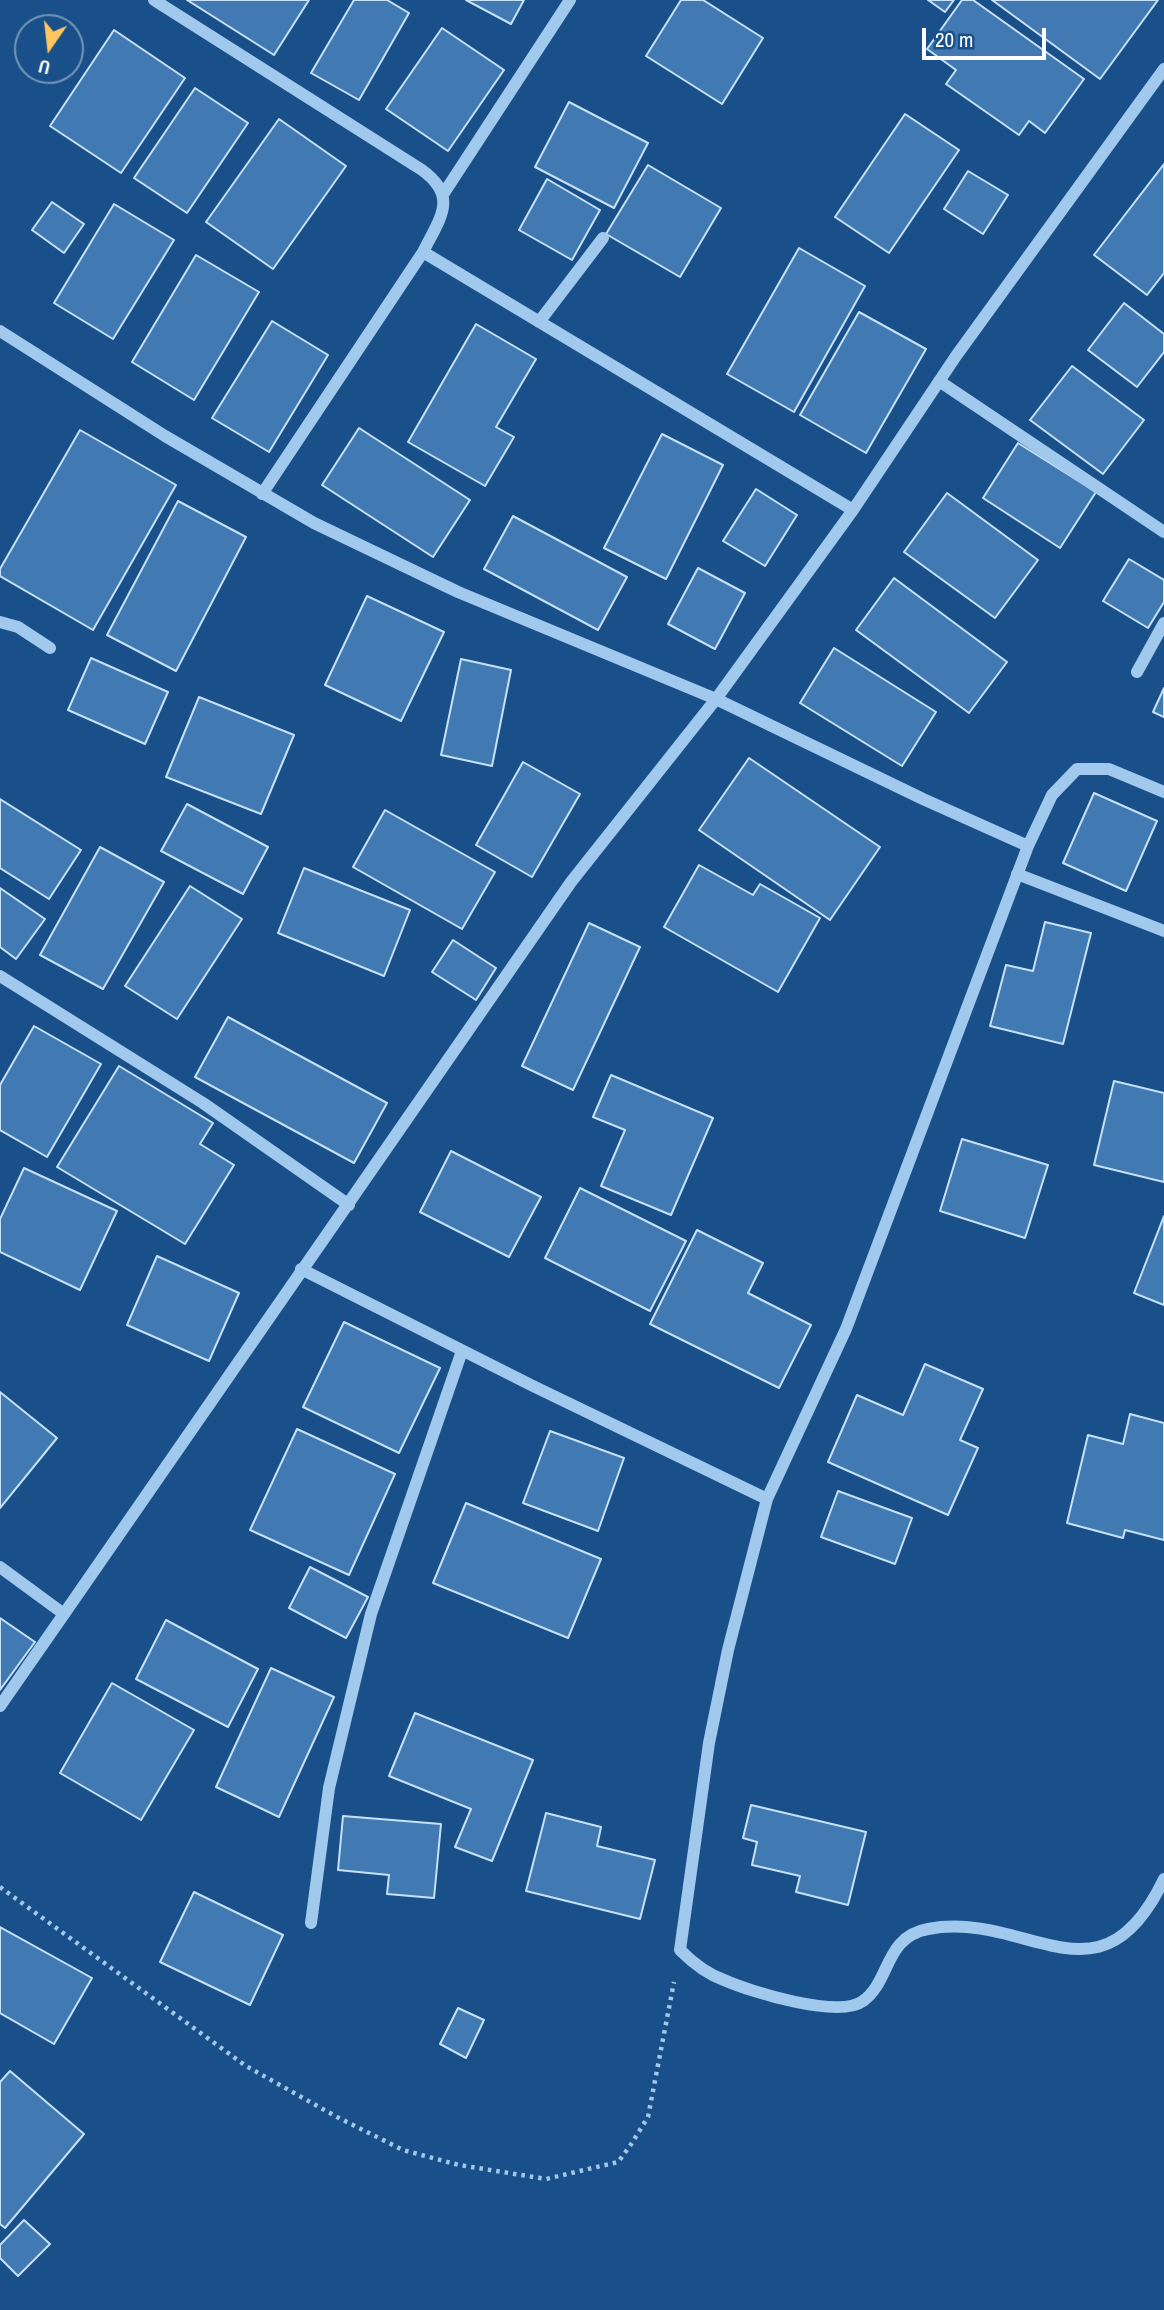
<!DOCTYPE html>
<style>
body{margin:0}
#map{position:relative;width:1164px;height:2310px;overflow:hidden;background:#195089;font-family:"Archivo Narrow",sans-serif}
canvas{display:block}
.north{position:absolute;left:14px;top:14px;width:70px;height:70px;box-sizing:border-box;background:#195089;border:2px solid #7596b8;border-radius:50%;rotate:194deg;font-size:19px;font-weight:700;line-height:28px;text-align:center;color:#fff}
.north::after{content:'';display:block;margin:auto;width:24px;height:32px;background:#ffc75e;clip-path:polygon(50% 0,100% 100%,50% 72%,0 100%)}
.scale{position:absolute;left:922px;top:28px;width:124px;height:32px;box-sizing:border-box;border:4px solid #fff;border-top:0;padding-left:9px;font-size:21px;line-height:24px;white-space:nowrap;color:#fff;-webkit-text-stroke:5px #195089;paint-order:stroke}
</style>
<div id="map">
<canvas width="1164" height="2310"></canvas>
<div class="north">U</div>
<div class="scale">20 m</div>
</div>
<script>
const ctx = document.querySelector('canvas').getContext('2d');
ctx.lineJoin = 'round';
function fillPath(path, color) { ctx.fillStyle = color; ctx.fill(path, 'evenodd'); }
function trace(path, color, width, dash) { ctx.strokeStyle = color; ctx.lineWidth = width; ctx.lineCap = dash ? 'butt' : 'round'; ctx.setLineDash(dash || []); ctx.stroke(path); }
const building = new Path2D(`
 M187 0H309L274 55Z
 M354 0H387L409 13 359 100 311 73Z
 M466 0H524L511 24Z
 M681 0H703L763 38 722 104 646 56Z
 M928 0H954L945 12Z
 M962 0H973L1084 79 1045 133 1029 121 1019 135 946 84 956 70 927 49Z
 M992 0H1158L1100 79Z
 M442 28 504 70 448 151 386 109Z
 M114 30 185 78 121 173 50 126Z
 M195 88 248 123 187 213 134 178Z
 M569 102 648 143 614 208 535 167Z
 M905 114 959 150 889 253 835 217Z
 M279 119 346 166 273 269 206 222Z
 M1164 164V273L1147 295 1094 255Z
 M648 165 721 208 680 277 606 234Z
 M968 171 1008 195 983 234 944 209Z
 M547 179 600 210 572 260 519 230Z
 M52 202 84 224 64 253 32 230Z
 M114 204 174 240 113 339 54 303Z
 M799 248 865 286 794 412 727 374Z
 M196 255 259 292 194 400 132 362Z
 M1124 303 1164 334V352L1137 387 1088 350Z
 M859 312 926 349 866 453 800 415Z
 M272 321 328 355 269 452 212 418Z
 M476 324 536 359 496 427 514 437 485 486 408 442Z
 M1072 366 1144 420 1103 474 1030 420Z
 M359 428 470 500 433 557 322 485Z
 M80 430 176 485 93 630 0 576V569Z
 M662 434 723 465 666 579 604 548Z
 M1018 443 1096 492 1060 548 983 498Z
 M756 489 797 515 765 566 723 541Z
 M947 493 1038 560 995 618 904 552Z
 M178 501 246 537 176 671 107 635Z
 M513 516 627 577 598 630 484 569Z
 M1129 559 1164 580V602L1148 628 1103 601Z
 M698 568 745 593 715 649 668 624Z
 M894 578 1007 662 969 713 856 630Z
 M367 596 444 632 401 721 325 685Z
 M834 648 936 712 902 766 800 703Z
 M91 658 168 692 145 744 68 710Z
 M461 659 511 670 492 766 441 755Z
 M1164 688V717L1153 712Z
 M199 697 294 735 261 814 166 777Z
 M749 758 880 847 830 920 699 830Z
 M523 762 580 794 532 877 476 845Z
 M1094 793 1157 821 1126 891 1063 863Z
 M0 799 81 850 49 899 0 868Z
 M187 804 268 847 243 894 161 851Z
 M385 810 495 872 462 929 353 867Z
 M100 847 164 882 103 989 40 955Z
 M699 865 753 895 760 884 820 918 778 992 664 927Z
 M304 868 410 910 384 976 278 933Z
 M190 886 242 919 177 1019 125 986Z
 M0 888 45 919 16 959 0 947Z
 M1045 922 1091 933 1063 1044 990 1026 1006 965 1033 971Z
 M589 923 640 947 573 1090 522 1066Z
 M453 940 496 968 476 1000 432 972Z
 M228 1017 387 1103 354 1163 195 1077Z
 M34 1026 101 1064 47 1157 0 1130V1085Z
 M119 1066 213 1123 200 1144 234 1165 185 1244 57 1167Z
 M611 1075 713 1118 671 1215 601 1186 625 1130 593 1117Z
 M1114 1081 1164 1093V1182L1094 1165Z
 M962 1139 1048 1165 1025 1238 940 1211Z
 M451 1151 541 1197 509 1257 420 1212Z
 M24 1168 117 1211 80 1290 0 1252V1219Z
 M580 1188 686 1241 650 1311 545 1258Z
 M1164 1216V1305L1134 1293Z
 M697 1230 763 1263 748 1293 811 1325 779 1388 650 1324Z
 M157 1256 239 1293 209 1361 127 1325Z
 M344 1322 440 1368 399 1453 303 1407Z
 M925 1364 983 1389 960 1440 978 1448 948 1515 828 1462 857 1395 903 1415Z
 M0 1392 57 1438 0 1508Z
 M1130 1414 1164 1423V1540L1125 1530 1123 1538 1067 1523 1088 1435 1123 1444Z
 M297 1429 395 1474 349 1575 250 1530Z
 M550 1431 624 1458 598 1531 523 1503Z
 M838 1491 912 1518 895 1564 821 1537Z
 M466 1503 601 1559 568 1638 433 1583Z
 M310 1567 368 1597 346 1638 289 1608Z
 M0 1618 35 1642 0 1690Z
 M166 1620 258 1669 228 1727 136 1679Z
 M271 1668 334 1697 279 1817 216 1787Z
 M112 1683 194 1730 141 1820 60 1773Z
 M415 1713 533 1760 492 1861 455 1847 471 1809 389 1776Z
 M751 1805 866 1832 848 1905 796 1892 800 1876 752 1865 757 1842 743 1838Z
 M546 1813 601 1827 597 1846 655 1860 640 1919 526 1891Z
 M343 1816 441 1824 434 1898 387 1894 389 1875 338 1870Z
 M194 1892 283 1935 250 2005 160 1962Z
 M0 1927 92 1978 54 2044 0 2013Z
 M458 2008 484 2020 466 2058 440 2044Z
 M10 2071 84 2134 5 2228 0 2224V2082Z
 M24 2220 50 2244 18 2276 0 2258V2245Z`);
fillPath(building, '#417ab2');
trace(building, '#c7e1fa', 2);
trace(new Path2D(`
 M0 1887 246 2066 337 2117 403 2150 459 2165 546 2179 618 2162 630 2146 648 2117 674 1982`), '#a1c8ed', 4.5, [3.5, 5]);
trace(new Path2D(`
 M154 0 422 170C459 197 440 218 423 252L262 494
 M444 193 570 0
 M423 252 853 510
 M539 322 603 238
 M0 331 165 436 314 523 458 592 716 699 923 799 1028 846 1052 795 1077 769H1109L1164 792
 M939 381 1164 532
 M0 622 18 627 50 648
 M1137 672 1164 623
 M1017 874 1164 931
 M0 976 203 1103 349 1205
 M301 1269 533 1386 767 1499 846 1329 1028 846
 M767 1499 728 1650 709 1743 680 1950C693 1963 707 1974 724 1980 751 1992 839 2019 863 2001 891 1981 884 1937 928 1929 1028 1910 1100 2013 1164 1879
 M0 1567 64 1614 571 882 716 699 853 510 956 356 1164 69
 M0 1706 64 1614
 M311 1923 329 1788 371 1614 462 1351`), '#a1c8ed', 12);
</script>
